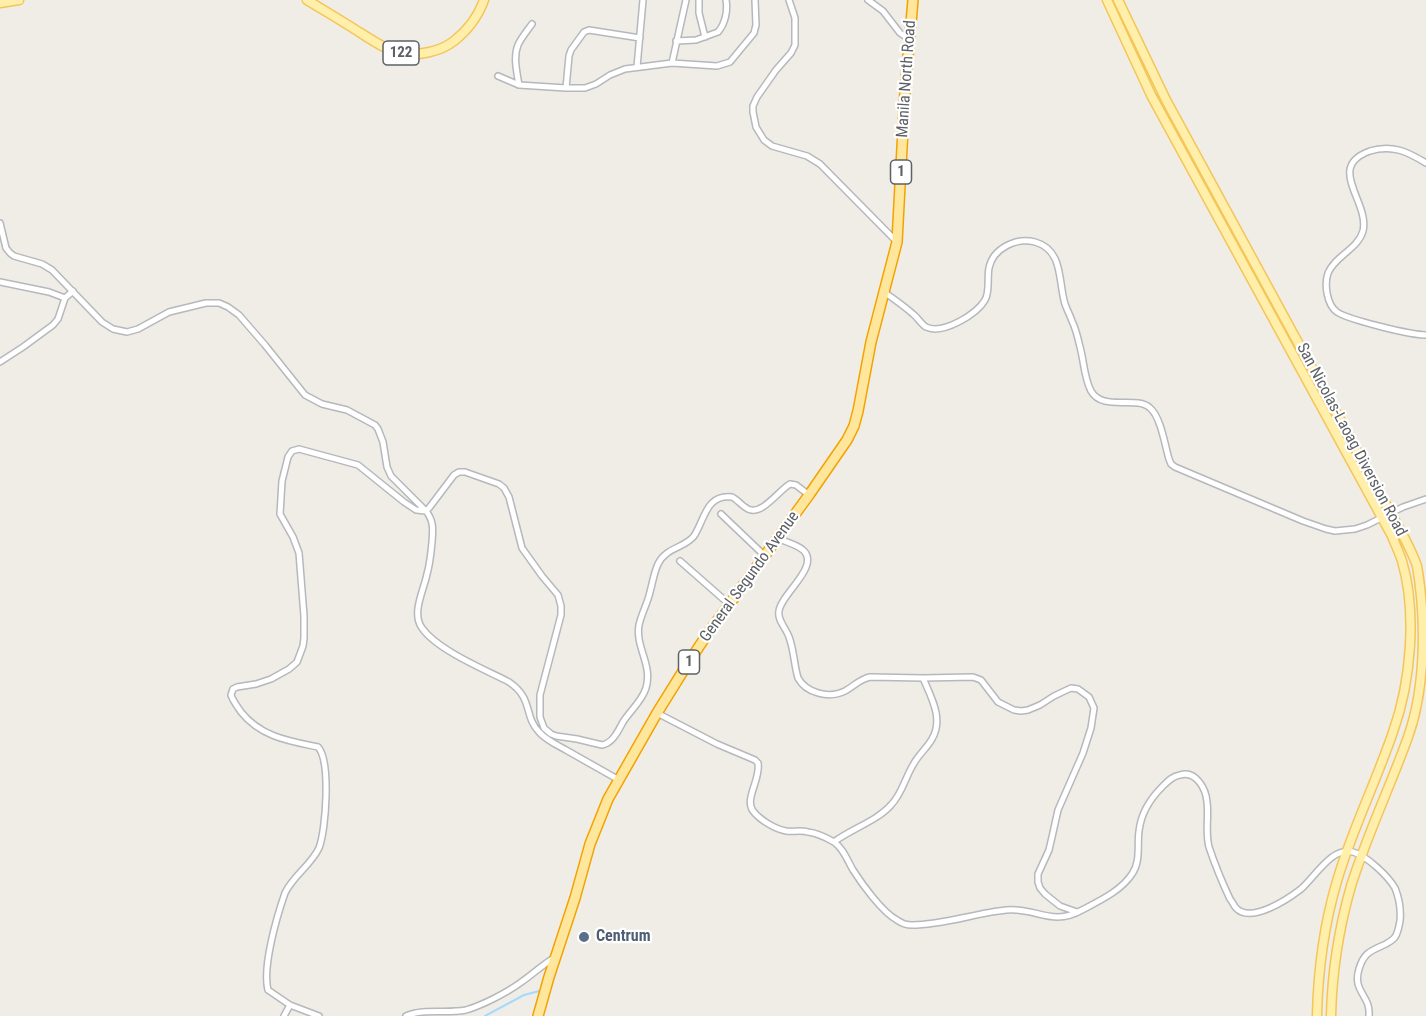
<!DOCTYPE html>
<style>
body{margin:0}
canvas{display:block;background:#efede5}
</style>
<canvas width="1426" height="1016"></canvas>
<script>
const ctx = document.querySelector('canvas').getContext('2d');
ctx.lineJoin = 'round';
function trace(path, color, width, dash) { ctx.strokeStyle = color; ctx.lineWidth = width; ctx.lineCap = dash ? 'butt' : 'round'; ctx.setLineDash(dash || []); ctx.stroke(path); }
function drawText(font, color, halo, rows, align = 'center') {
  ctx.font = font + ' "Roboto Condensed",sans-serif'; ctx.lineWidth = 4.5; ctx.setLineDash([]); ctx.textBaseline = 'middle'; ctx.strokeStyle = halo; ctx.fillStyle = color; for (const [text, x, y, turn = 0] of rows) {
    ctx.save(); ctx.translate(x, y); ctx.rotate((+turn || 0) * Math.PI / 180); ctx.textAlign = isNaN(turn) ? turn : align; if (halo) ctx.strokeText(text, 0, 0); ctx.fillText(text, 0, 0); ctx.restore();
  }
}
trace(new Path2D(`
 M485 1016 524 995 543 990`), '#a5daff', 2);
const minor = new Path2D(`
 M699 0V13L705 37
 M789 0 795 18V45L791 53 776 70 757 97 753 106V112L756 127 764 140 772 146 807 156 820 164 897 242
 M868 0 883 11 900 33 909 39
 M676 41 696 40 718 32C725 24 728 11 726 0
 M672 63 686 0
 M637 67 643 0
 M498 76 519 85 566 88H585L596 84 610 75 625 69 672 63 717 66 730 62 754 33 756 25 755 0
 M519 85C517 73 513 57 518 45 521 38 527 31 532 24
 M566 88 569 56 571 50 584 32 589 30 640 38
 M1426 163C1408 152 1392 144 1370 151 1325 167 1370 202 1363 231 1358 249 1335 256 1328 273 1324 285 1327 305 1337 312 1349 320 1411 335 1426 335
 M0 223 6 248 10 253 14 256 42 264 52 270 102 322 113 329 127 332 138 329 169 312 206 303H219L228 307 239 315 265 345 305 395 322 404 347 410 375 425 378 429 383 442 387 467 391 476 426 511C434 521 433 530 432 542 431 553 430 564 427 574 424 590 411 613 422 628 437 650 486 670 509 682 534 699 523 715 539 732 546 740 557 745 566 750 584 760 601 770 619 780
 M0 282 49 292 65 298
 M884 292C894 299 904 306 913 314 918 318 921 324 926 327 943 335 977 314 985 300 990 292 987 278 989 268 993 248 1017 237 1035 242 1064 250 1058 282 1065 304 1067 310 1070 315 1072 321 1076 329 1078 338 1080 347 1084 361 1084 378 1091 391 1103 412 1136 395 1150 408 1161 417 1165 446 1169 459L1171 464 1175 467 1303 521 1326 529 1335 531 1355 529 1367 525 1403 507 1426 499
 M0 362 23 347 53 325 58 319 65 298 73 291
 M721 514 765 556
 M777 538C785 542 796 544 803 550 821 566 781 594 779 611 777 620 786 628 789 637 794 650 794 665 798 678 806 693 829 699 845 691 854 686 860 679 870 677L923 678 973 677 981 680 998 702 1014 710 1021 711 1028 710 1040 705 1054 696 1071 688 1078 689 1089 697 1094 708 1091 728 1083 753 1058 810 1052 837 1049 850 1038 874V882L1040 888 1045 894 1060 906 1077 912
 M680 561 729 604
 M657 713 717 744 755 760 758 763C761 779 744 799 753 811 760 820 775 829 786 831 793 832 801 830 808 832 817 833 827 838 834 842 844 849 847 860 853 870 862 884 882 912 897 920 901 923 907 925 912 925 943 925 976 913 1006 910 1036 907 1052 927 1082 910 1099 901 1121 891 1132 874 1141 861 1137 845 1139 831 1141 813 1150 799 1162 787 1167 782 1172 776 1180 775 1196 770 1206 789 1207 802 1209 817 1205 832 1209 847 1215 865 1222 882 1230 899 1232 901 1234 906 1236 908 1251 924 1288 899 1301 889 1315 877 1332 846 1353 852 1367 856 1388 876 1395 888 1399 898 1401 911 1400 921 1399 926 1398 933 1395 937 1393 940 1389 942 1386 944 1371 951 1364 952 1359 969 1352 992 1371 995 1369 1016
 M834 842C851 829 877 821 891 805 902 794 905 778 913 765 918 755 927 748 932 739 944 719 931 697 923 678
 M284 1016 290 1005
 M319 1016 290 1005 268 990C262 967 277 916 285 893 293 876 311 865 319 848 326 830 331 761 318 747 289 741 261 737 241 712 237 706 233 701 231 695L233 689 237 687 256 684 271 679 289 669 297 662 303 646 304 638V616L299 553 293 537 280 514 282 481 288 457 292 451 299 449 358 465 404 502 416 510 426 511 429 508 454 475 459 472H465L499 484 504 488 509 497 522 548 542 576 558 595 561 606V615L540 695V717L544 728 551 734 556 736 577 739 602 745C613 743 618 731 623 722 630 711 642 701 646 688 653 665 635 647 639 625 641 616 645 608 648 599 652 587 653 575 658 564 666 547 685 548 694 536 705 519 706 494 732 497 738 500 742 506 748 509 762 516 779 490 790 484L796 485 809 495
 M406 1016C424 1008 446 1014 466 1010 483 1005 506 993 520 983 532 975 542 965 554 958`);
const primary = new Path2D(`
 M307 0C325 11 342 21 359 32 372 40 386 50 401 53 418 56 440 52 454 41 468 30 478 17 484 0
 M1107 0 1151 95 1392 536C1395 544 1399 552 1402 561 1417 612 1411 682 1393 732 1376 782 1352 830 1337 881 1324 925 1318 970 1317 1016
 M1118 0 1166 100 1406 541C1410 549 1414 557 1417 566 1426 618 1426 687 1408 737 1390 787 1367 835 1351 886 1339 928 1332 972 1331 1016
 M0 3 19 0`);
const trunk = new Path2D(`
 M538 1016 549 977 575 898 590 844 608 799 657 713 685 668 704 639 809 495 847 440 854 426 858 411 871 342 897 242 905 91 913 0`);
trace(minor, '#b5b8bc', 8);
trace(primary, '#f4c559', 11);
trace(trunk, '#f4a200', 12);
trace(minor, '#fff', 5);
trace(primary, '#ffefaa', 8);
trace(trunk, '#fee79c', 9);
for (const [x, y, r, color] of [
 [584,937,6,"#5c6f8a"]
]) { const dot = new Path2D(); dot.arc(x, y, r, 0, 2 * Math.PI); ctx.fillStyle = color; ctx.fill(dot); trace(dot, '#fff', 2); }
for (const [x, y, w] of [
 [401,53,36],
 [901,172,21],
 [689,662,21]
]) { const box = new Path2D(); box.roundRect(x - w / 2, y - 12, w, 24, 4.5); ctx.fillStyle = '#fff'; ctx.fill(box); trace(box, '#5d6166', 1.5); }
drawText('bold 15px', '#5d6166', null, [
 ["122",401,53],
 ["1",901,172],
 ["1",689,662]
]);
drawText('16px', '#5d6166', '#fff', [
 ["Manila North Road",907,79,-86],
 ["San Nicolas-Laoag Diversion Road",1351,440,62],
 ["General Segundo Avenue",750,577,-54]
]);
drawText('bold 16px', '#4e5e75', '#fff', [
 ["Centrum",596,937]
], 'left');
</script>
